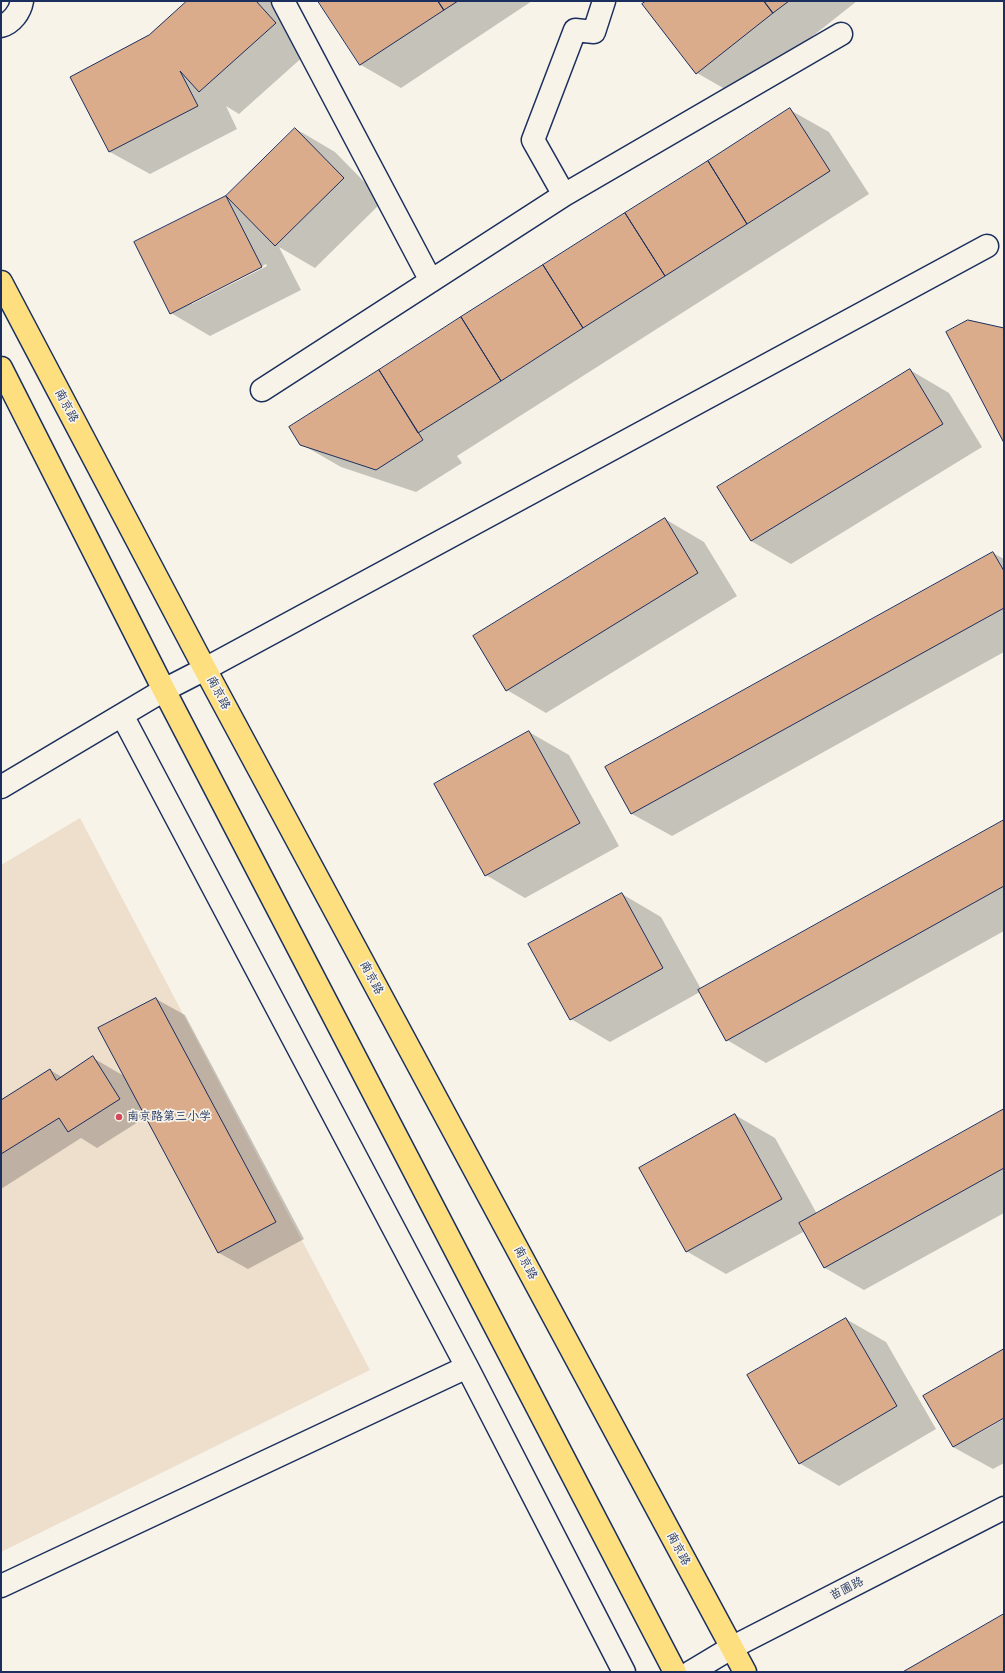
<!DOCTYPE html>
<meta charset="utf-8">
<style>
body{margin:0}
#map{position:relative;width:1005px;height:1673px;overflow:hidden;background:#f7f3e8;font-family:Pangolin,sans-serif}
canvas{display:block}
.frame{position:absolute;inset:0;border:2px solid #1b2f5e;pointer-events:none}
</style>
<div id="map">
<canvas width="1005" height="1673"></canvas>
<div class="frame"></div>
</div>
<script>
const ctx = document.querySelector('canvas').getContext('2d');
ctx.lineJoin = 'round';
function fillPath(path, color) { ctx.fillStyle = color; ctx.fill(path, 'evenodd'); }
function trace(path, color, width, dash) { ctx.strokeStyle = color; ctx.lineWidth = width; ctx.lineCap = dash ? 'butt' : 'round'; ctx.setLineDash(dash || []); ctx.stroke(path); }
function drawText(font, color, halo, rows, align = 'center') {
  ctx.font = font + ' Pangolin,"LXGW WenKai TC",sans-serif'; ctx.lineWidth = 3.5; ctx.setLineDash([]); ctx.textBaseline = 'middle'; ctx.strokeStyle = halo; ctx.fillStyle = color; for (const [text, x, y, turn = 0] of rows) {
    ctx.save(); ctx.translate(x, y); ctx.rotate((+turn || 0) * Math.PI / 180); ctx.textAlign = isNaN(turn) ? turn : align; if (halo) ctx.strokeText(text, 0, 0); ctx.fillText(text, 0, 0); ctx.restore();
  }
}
fillPath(new Path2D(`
 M80 818 370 1370 1 1552V865Z`), '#eedecc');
fillPath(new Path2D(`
 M189 1H275L315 46 239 114 226 106 237 129 150 174 110 152 71 77 149 36Z
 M320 1H532L401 88 361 65Z
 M647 1H857L737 96 697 73Z
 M790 110 829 132 869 194 457 456 462 463 416 492 341 467 301 444Z
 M296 129 335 152 383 201 315 268 279 247 301 290 210 336 171 313 135 242 226 196ZM266 264 267 266 192 304V302Z
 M910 370 949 393 982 447 791 564 751 541Z
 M665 519 704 542 737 596 546 713 507 690Z
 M993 553 1004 559V652L672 836 632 814 606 767Z
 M529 732 569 755 619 846 525 898 486 875Z
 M1004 821V931L766 1063 727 1040 700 992 610 1042 571 1019 622 894 661 917 701 989Z
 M156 999 185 1015 304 1239 248 1269 219 1253 146 1117 97 1148 81 1138 1 1189V1101L50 1070 62 1077 93 1058 124 1076Z
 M1004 1111V1213L864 1290 825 1268 805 1231 726 1274 686 1251 735 1115 775 1138 817 1214Z
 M846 1319 886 1342 936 1429 839 1486 799 1463Z
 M1004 1350V1416L972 1435V1437L1004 1419V1463L993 1469 953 1447Z`), '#0003');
const building = new Path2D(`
 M187 1H256L276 23 199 92 180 71 198 106 109 152 70 77 149 35Z
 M318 1H438L444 10 360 65Z
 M438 1H458L444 10Z
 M646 1H764L773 13 696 74 642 4Z
 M764 1H789L773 13Z
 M790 108 830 171 747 224 708 161Z
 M295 128 344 178 275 246 226 196Z
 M708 161 747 224 665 276 625 213Z
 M226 196 262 267 170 314 134 242Z
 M625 213 665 276 583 328 543 265Z
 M543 265 583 328 501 381 461 317Z
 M461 317 501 381 418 433 379 370Z
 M968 320 1004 328V443L946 332Z
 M910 369 943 424 751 541 717 487Z
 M379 370 423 440 376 470 300 445 289 427Z
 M665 518 698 573 506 691 473 636Z
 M993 552 1004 571V608L631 814 605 767Z
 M529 731 580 823 485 876 434 784Z
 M1004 820V886L726 1041 698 990Z
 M622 893 663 968 570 1020 528 944Z
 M156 998 276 1222 218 1253 98 1028Z
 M93 1056 120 1099 68 1132 59 1118 1 1154V1100L50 1069 56 1080Z
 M1004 1109V1168L824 1268 799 1223Z
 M735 1114 782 1199 686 1252 639 1168Z
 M846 1318 897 1406 799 1464 747 1375Z
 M1004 1349V1418L953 1447 923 1396Z
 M1004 1614V1672H903Z`);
fillPath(building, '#daac8b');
trace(building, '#1b2f5e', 1);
const minor = new Path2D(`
 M283 1 431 281
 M1 26C12 23 20 12 22 1
 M564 195 533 140 575 30 594 32 604 1
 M262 390 564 195 841 34
 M122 715 467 1367 624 1672
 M1 787 164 690 205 669 987 246
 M1 1586 467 1367
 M691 1672 731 1648 1004 1508`);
const major = new Path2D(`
 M1 282 205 669 745 1672
 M1 368 164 690 675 1672`);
trace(minor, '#1b2f5e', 25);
trace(major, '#1b2f5e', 25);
trace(minor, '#f7f3e8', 22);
trace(major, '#fddf80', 22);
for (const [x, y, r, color] of [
 [119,1117,4,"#d1495b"]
]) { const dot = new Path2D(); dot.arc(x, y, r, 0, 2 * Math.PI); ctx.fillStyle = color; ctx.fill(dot); trace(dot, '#f7f3e8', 1.5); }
drawText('12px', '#1b2f5e', '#f7f3e8', [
 ["南京路",66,406,62],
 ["南京路",218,693,62],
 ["南京路",371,978,62],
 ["南京路",525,1263,62],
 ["南京路",678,1549,62],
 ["苗圃路",847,1589,-27]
]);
drawText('12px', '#1b2f5e', '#f7f3e8', [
 ["南京路第三小学",127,1117]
], 'left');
</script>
